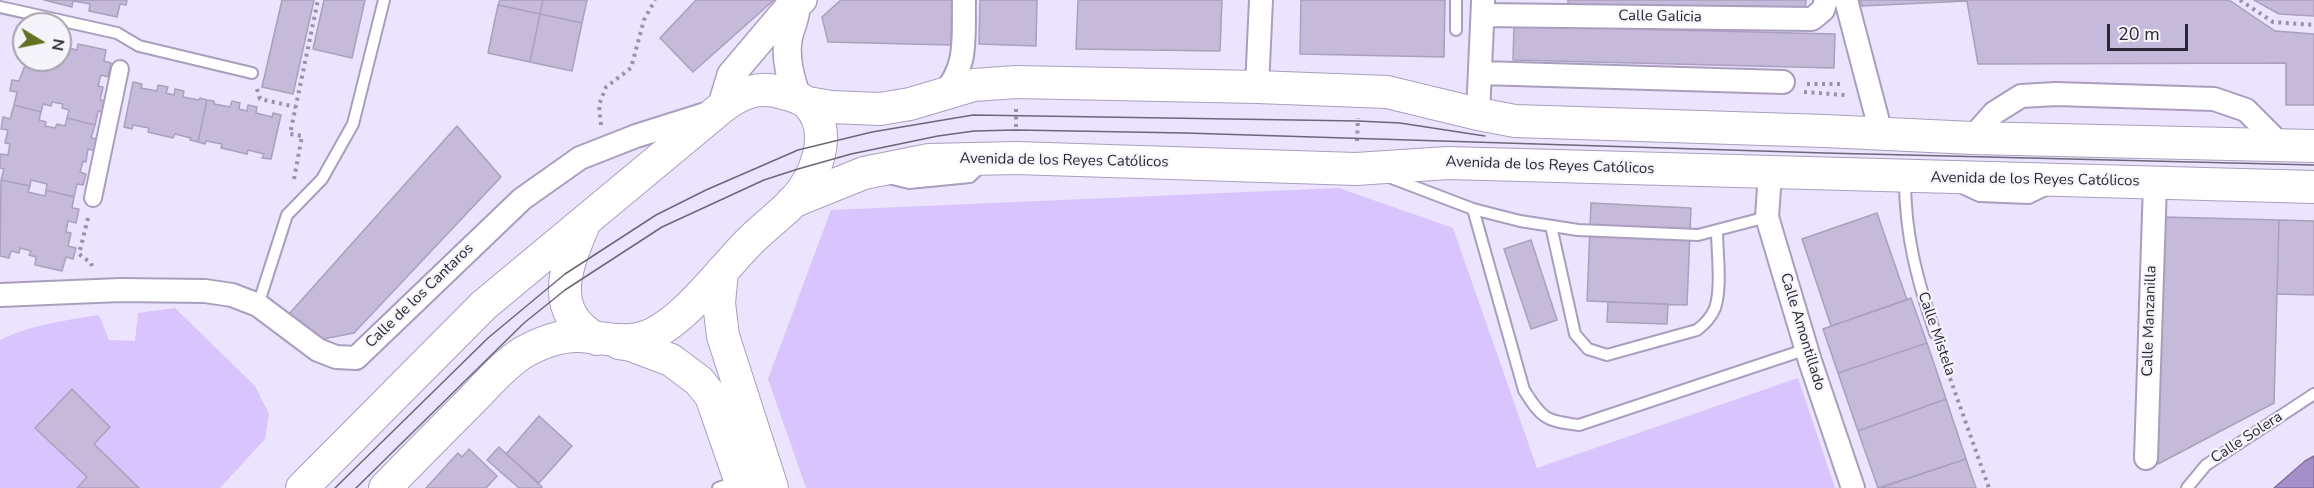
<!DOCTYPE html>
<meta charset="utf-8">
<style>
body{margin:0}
#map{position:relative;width:2314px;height:488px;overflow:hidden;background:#ece3fe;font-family:"Nunito Sans",sans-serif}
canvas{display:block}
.north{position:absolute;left:12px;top:12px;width:60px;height:60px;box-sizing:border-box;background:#f6f4fb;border:2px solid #a5a2ab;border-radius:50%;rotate:100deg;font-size:16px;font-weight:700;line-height:24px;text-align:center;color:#2b2633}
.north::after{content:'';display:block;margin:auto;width:21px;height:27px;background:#607220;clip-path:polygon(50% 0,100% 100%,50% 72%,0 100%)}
.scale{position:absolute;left:2107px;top:24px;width:81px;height:27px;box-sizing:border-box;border:3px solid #2b2633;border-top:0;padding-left:8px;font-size:18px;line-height:21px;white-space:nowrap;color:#2b2633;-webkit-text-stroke:4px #f6f4fb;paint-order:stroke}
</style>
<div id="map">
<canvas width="2314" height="488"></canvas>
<div class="north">N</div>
<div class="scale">20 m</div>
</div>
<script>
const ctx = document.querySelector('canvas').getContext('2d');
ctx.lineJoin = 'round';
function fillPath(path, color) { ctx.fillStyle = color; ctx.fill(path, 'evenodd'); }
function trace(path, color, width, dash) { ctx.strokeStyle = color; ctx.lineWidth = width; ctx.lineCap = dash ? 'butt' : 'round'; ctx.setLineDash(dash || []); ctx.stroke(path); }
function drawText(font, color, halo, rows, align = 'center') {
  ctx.font = font + ' "Nunito Sans",sans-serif'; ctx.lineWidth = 4.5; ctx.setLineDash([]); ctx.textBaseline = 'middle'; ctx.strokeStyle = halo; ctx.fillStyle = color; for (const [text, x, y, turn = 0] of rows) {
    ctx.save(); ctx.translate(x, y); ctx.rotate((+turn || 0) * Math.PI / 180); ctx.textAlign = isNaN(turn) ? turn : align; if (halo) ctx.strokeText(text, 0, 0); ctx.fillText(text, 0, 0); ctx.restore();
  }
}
fillPath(new Path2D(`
 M1339 188 1453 228 1537 468 1798 378 1835 488H806L768 379 831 210Z
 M175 308 255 386 269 414 265 439 220 488H0V340C30 325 66 320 99 315L109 340 135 341 138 313Z`), '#d9c5fd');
const water = new Path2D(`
 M2314 456V488H2274L2305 461Z`);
fillPath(water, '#a58fcb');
trace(water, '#80709d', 1.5);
const building = new Path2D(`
 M44 0H127L126 5 120 4 117 17 89 11 90 4 73 1 72 7Z
 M282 0H314L293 94 262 87Z
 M324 0H365L352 58 313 49Z
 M500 0H543L540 14 498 5Z
 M543 0H587L582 23 540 14Z
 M696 0H774L693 72 660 38Z
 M841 0H952L951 45 828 42 822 17Z
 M980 0H1037L1036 46 979 44Z
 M1078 0H1222L1220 51 1076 49Z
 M1301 0H1445L1444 57 1300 54Z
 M1568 0H1806L1805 12 1568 5Z
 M1860 0H2229L2275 31 2314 34V105H2286V63L1978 64 1967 1 1862 6Z
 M2254 0H2314V16L2279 14Z
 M498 5 540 14 530 62 488 53Z
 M540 14 582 23 572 71 530 62Z
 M1514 26 1835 34 1834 68 1513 60Z
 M60 39 62 40 60 46 77 50 78 44 106 50 104 61 111 63 108 77 101 75 98 86 103 87 100 100 107 101 105 113 98 111 95 125 67 118 69 110 62 108 63 104 52 102 51 106 43 104 41 112 14 105 17 92 10 91 12 80 19 81 27 60H60Z
 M133 82 142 84 141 88 157 91 158 85 168 87 166 93 174 95 175 89 184 91 183 97 199 100 200 98 207 100 198 142 190 140 191 138 175 134 173 138 148 132 149 128 133 125 132 129 124 127Z
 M207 100 214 101V104L230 107 232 101 240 103 239 109 247 111 248 105 257 107 256 113 272 117 273 113 281 115 271 159 262 158 264 154 248 150 247 154 221 148 222 144 206 141 205 144 198 142Z
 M14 105 41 112 39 120 46 122 45 126 55 128 57 124 65 126 67 118 95 125 91 138 98 139 95 151 88 149 86 162 83 161 80 172 86 174 83 185 77 184 74 197 46 190 47 184 31 180 30 186 1 180 4 169 0 168V154L8 155 10 144 5 143 8 130 1 129 3 117 10 119Z
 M457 126 501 177 354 333 323 339 289 314Z
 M1 180 30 186 28 192 45 196 46 190 74 197 72 208 79 209 76 223 68 221 66 232 71 233 68 246 76 248 73 259 66 257 62 271 35 265 36 257 29 255 31 251 20 248 19 253 11 251 9 258 0 256Z
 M1591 203 1691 208 1687 305 1587 301Z
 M1877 213 1907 300 1831 326 1802 239Z
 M2164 217 2279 220 2274 403 2158 464Z
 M2279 220 2314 221V295L2277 294Z
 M1531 240 1557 320 1531 329 1504 249Z
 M1911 298 1927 343 1838 373 1823 329Z
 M1608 302 1668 304 1667 324 1607 322Z
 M1927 343 1946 399 1858 431 1838 373Z
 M72 389 110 427 94 444 139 488H77L87 477 35 428Z
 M1946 399 1966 459 1878 488 1858 431Z
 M539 416 572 446 539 483 506 454Z
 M499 447 542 487 541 488H519L487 460Z
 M469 449 497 476 486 488H426L458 453 462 457Z
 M1966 459 1976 488H1880Z`);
fillPath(building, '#c6badb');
trace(building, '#aa9fbe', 1.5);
const service = new Path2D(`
 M0 7 117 33 139 46 252 73
 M1456 30V0
 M1389 177 1473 209 1520 221 1578 230 1698 235 1767 217
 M888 178 909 183 970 177 983 165
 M1905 179C1905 236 1917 279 1935 333
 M1962 188 1979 196 2029 198 2048 189
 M1473 209 1524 390C1542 419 1546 421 1579 425L1807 349
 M1551 226 1575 334 1588 349 1607 355 1697 330C1705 324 1711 318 1715 308 1722 288 1717 251 1717 230
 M258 305 287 215 322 179 353 124 384 0
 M718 488 738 481
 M2187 488 2206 465 2314 394`);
const pedestrian = new Path2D(`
 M93 198 120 69`);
const minor = new Path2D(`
 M1846 0 1881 133
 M1483 15 1812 19 1823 10 1826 0
 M1481 73 1783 82
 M1257 87 1261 0
 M942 95C969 67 963 36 964 0
 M1478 114 1483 2
 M1972 138 1994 113 2021 96 2056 94 2214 99 2246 110 2282 146
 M1770 173 1767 217 1810 361 1853 488
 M0 295 120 290 205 291 232 295 258 305 318 350 336 357 356 358 522 199 580 158 636 136 709 113
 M2146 458 2155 183`);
const tertiary = new Path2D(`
 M796 7C796 19 790 28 788 40 785 60 791 79 797 98
 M721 108 731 75 786 10 796 7 803 0`);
const secondary = new Path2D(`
 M808 103 831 107 880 109 910 104 974 85 1016 82 1257 87 1387 92 1478 114 1515 121 1825 131 1972 138 2314 146
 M792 202 864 173 929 160 1016 158 1356 169 1448 163 2314 187
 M584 224C567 264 546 311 597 339
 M722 271 719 303 723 336 772 488
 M619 343 631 345 671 360 699 381 711 396 743 488
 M302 488 484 305 721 108C740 93 759 85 783 93 791 95 802 98 808 104 835 132 815 179 793 202 779 216 763 228 749 242 721 270 678 331 638 339 618 343 600 337 580 336 561 335 540 343 524 352 504 364 487 385 471 401 442 430 413 459 385 488`);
trace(service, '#a99ebe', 14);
trace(pedestrian, '#a99ebe', 20);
trace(minor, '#a99ebe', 26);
trace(tertiary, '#a99ebe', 30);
trace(secondary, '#a99ebe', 34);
trace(new Path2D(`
 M2240 0 2273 22 2314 25
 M1807 84H1844
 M257 89 260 99 296 107
 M1804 92 1845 95
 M1016 109V129
 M601 125 599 105 606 87 631 68 644 20 655 0
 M1357 141 1358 118
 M294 179 302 136 290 134 318 0
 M88 218 79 254 91 263 92 266
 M1940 350 1989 488`), '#9992a7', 4, [3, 4.5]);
trace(service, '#fff', 10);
trace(pedestrian, '#fff', 16);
trace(minor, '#fff', 22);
trace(tertiary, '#fff', 27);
trace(secondary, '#fff', 32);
trace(new Path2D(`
 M335 488 488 338 565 274 656 215 706 190 798 150 872 132 973 115 1358 121 1400 123 1485 136
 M356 488 524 323 565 290 662 227 764 180 798 169 851 154 938 136 974 131 1016 130 1185 133 1825 153 2314 165`), '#6d6678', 1.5);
drawText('15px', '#2b2633', '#f6f4fb', [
 ["Calle Galicia",1660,17,1],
 ["Avenida de los Reyes Católicos",1064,161,1],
 ["Avenida de los Reyes Católicos",1550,166,2],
 ["Avenida de los Reyes Católicos",2035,180,1],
 ["Calle de los Cantaros",420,296,-44],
 ["Calle Manzanilla",2150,321,-88],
 ["Calle Amontillado",1802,332,73],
 ["Calle Mistela",1936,334,71],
 ["Calle Solera",2247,438,-33]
]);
</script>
